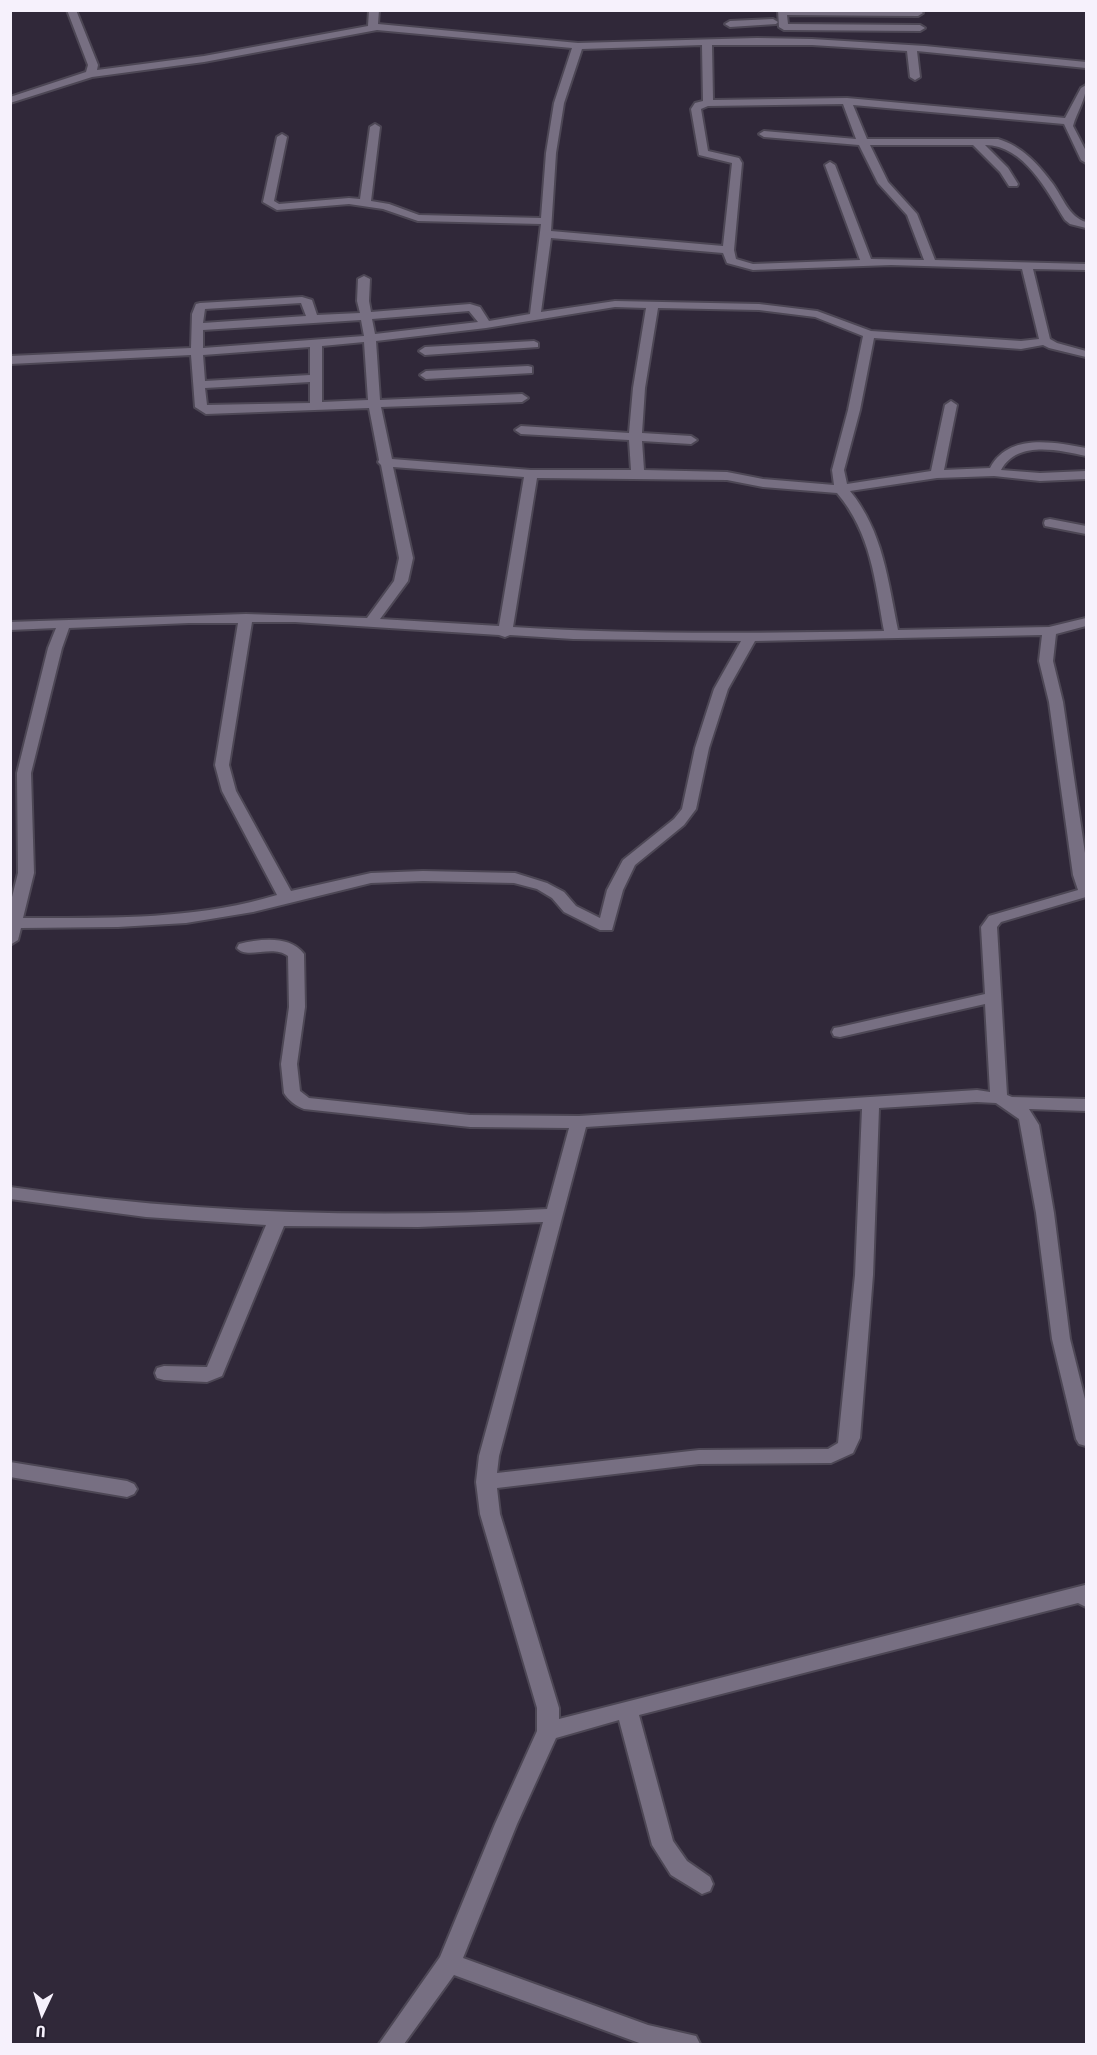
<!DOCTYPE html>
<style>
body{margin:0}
#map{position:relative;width:1097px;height:2055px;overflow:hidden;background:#302839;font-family:"Fira Sans Condensed",sans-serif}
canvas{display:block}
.frame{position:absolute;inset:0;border:12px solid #f6f1fc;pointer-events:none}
.north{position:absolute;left:12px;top:1983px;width:60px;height:60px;-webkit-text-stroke:4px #261f2f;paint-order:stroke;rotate:184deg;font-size:16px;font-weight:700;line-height:24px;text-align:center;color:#f6f1fc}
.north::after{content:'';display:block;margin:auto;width:21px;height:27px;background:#f6f1fc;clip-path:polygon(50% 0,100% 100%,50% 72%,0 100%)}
</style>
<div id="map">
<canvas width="1097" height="2055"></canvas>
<div class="frame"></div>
<div class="north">U</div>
</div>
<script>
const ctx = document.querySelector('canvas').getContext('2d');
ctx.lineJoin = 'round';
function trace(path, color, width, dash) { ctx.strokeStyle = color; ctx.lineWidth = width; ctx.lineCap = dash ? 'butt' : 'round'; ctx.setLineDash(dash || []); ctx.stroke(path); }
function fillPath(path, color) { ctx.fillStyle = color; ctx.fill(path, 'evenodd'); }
const minor = new Path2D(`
 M67 10H76L98 65 97 70 204 56 368 26 369 10H379L378 24 578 43 757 38 812 39 925 46 1086 62V68L917 51 920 77 915 80 910 77 907 51 812 45H712L713 100 847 98 1065 118 1081 88 1086 85C1086 100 1077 111 1073 126L1086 151V163L1081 160 1064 124 853 105 867 139H998C1022 146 1039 165 1053 184 1063 198 1069 217 1086 222V228L1070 224 1065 220C1047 191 1024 145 985 145L1008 168 1018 184 1017 186H1009L1000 172 973 145H870L888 182 917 214 935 260 1086 264V270L1033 269 1050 339 1057 343 1086 351V357L1049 348 1043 345 1021 349 874 338 860 410 844 470 847 484 931 471 945 405 951 401 957 405 944 470 990 468C1009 433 1052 442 1086 448V456C1059 450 1017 440 1001 470L1040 473 1086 471V479L1040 481 994 476 937 478 850 491C883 531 888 581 898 630L1049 627 1086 618V626L1056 634 1053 661 1063 702 1086 860V897L1001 922 997 927 1007 1095 1012 1097 1086 1099V1111L1029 1109 1039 1125 1054 1213 1070 1339 1086 1403V1446L1079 1444 1076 1439 1052 1339 1036 1213 1019 1119 996 1103 977 1102 879 1108 873 1275 860 1438 853 1453 831 1463 699 1464 497 1488 500 1514 559 1708V1719L1085 1585 1086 1607 1078 1603 639 1715 673 1841 687 1861 710 1877 713 1884 710 1891 702 1894 671 1875 652 1845 619 1720 556 1738 517 1824 463 1958 648 2025 696 2036 700 2044H642L454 1975 404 2044H379L440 1957 495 1824 537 1731V1708L480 1514 476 1482 479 1456 543 1222 418 1227 284 1226 222 1376 207 1382 164 1380 157 1378 155 1373 157 1368 164 1366 207 1367 266 1225 146 1217 10 1199V1187C189 1213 367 1219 547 1209L569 1128 470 1127 304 1109C296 1106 288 1100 284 1093L281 1064 289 1007 288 956C272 944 247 960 237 948L239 944C260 939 290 935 304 954L305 1007 297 1064 300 1091 309 1098 470 1115 579 1116 977 1090 990 1092 985 1004 840 1037 834 1036 832 1032 834 1028 840 1027 985 994 981 927 989 916 1078 890 1073 875 1049 702 1039 661 1042 635 755 641 728 689 709 748 696 809 684 825 635 865 623 890 612 930H600L564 912 552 898 537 889 514 883 423 881 371 883 253 912 186 923 118 927 21 928 18 940 10 945V905L18 873 17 773 48 648 56 628 10 630V622L246 614 367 618 394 581 399 558 381 465 378 462 379 460 369 408 206 414 195 407 191 355 10 364V356L191 348 192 314 196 304 200 303 302 297 312 300 317 315 360 313 357 301 358 279 364 276 370 279 369 301 371 312 470 304 480 307 489 321 530 314 541 224 418 221 383 209 349 204 277 210 263 202 277 137 282 134 287 137 274 201 279 204 349 198 360 199 370 127 375 124 380 127 371 201 389 204 419 215 541 218 546 153 554 103 572 48 377 30 204 62 92 77 10 103V97L86 72 88 65ZM702 45 703 101 695 103 691 109 699 155 732 163 723 246 551 231 556 153 564 103 582 49ZM843 104 856 139 764 131 759 134 764 137 859 145 878 183 907 215 924 260 871 259 835 165 830 162 825 165 860 260 753 264 736 259 734 250 742 163 739 158 708 151 701 109 708 106ZM551 238 723 253 727 263 753 270 891 265 1022 269 1039 339 1021 341 871 331 817 311 759 304 615 301 541 312ZM301 303 306 316 203 323 205 309ZM615 307 646 308 633 388 629 433 521 426 515 430 521 434 629 440 631 470H531L392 459 381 407 522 402 528 398 522 394 380 400 376 341 486 328ZM658 308 759 310 815 317 863 336 848 410 832 470 834 485 763 479 727 472 644 470 642 441 691 444 697 440 691 436 642 433 645 388ZM469 311 478 322 375 334 372 319ZM361 320 364 336 203 348V330ZM364 342 368 400 322 402V346ZM310 347V375L205 381 203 355ZM310 382V403L207 405 205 388ZM393 467 524 477 499 626 380 619 408 581 413 558ZM537 478 727 480 763 487 837 493C871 533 875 580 884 631 761 633 636 635 513 627ZM252 622H295L499 635 505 637 510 635 573 639 741 641 714 689 695 748 682 809 674 819 623 860 607 890 600 918 576 906 564 892 547 883 515 873 423 871 371 873 291 891 236 791 229 765ZM189 623H238L215 765 222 791 277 895C194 920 109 918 23 918L34 873 31 773 62 648 69 628ZM862 1109 855 1275 838 1443 828 1449 699 1450 497 1473 499 1456 586 1127Z
 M778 10H919L923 13 918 16 787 15 788 24 920 25 925 28 920 31 784 30 779 27Z
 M773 19 778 22 776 24 730 27 725 24 730 21Z
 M534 341 538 343V347L425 355 419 351 425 347Z
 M528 366 532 367V373L426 379 420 375 426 371Z
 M1050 519 1086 526V534L1045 526 1044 523 1045 520Z
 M10 1462 127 1481 134 1484 137 1489 134 1494 127 1497 10 1477Z`);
trace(minor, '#4d4755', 4);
fillPath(minor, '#776f82');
</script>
